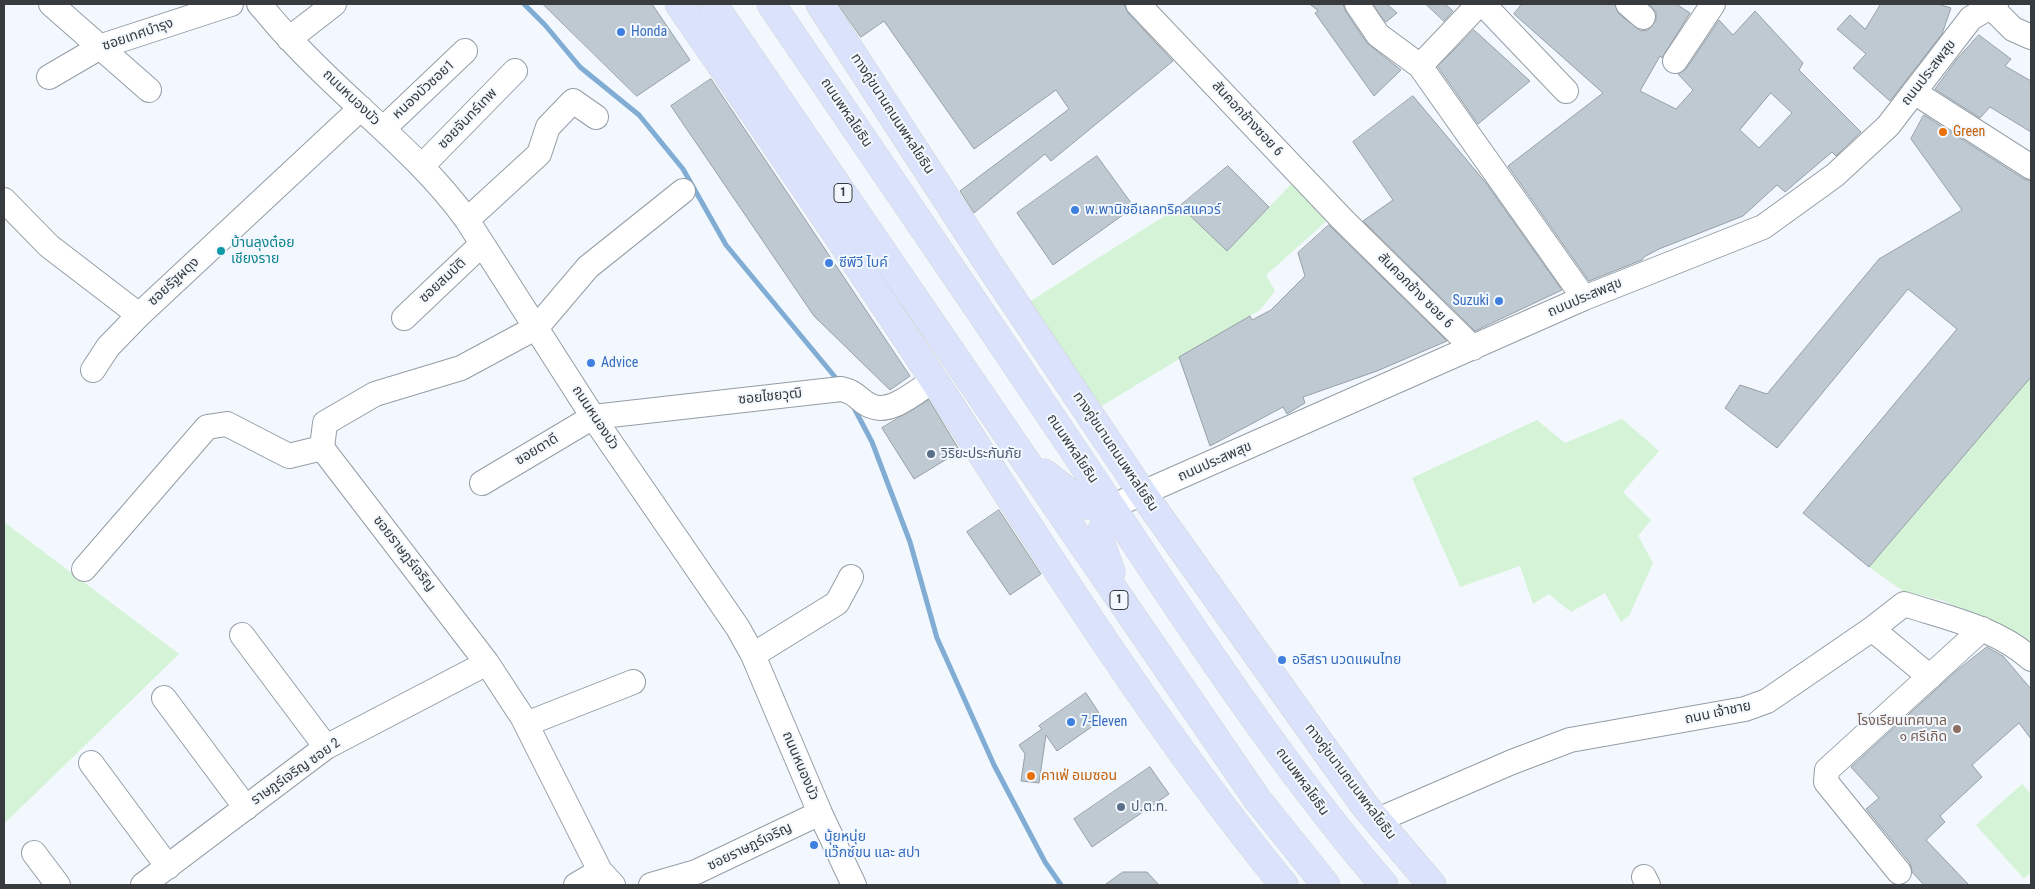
<!DOCTYPE html>
<meta charset="utf-8">
<style>
body{margin:0}
#map{position:relative;width:2035px;height:889px;overflow:hidden;background:#f2f8fe;font-family:"Roboto Condensed",sans-serif}
canvas{display:block}
.frame{position:absolute;inset:0;border:5px solid #373b3e;pointer-events:none}
</style>
<div id="map">
<canvas width="2035" height="889"></canvas>
<div class="frame"></div>
</div>
<script>
const ctx = document.querySelector('canvas').getContext('2d');
ctx.lineJoin = 'round';
function fillPath(path, color) { ctx.fillStyle = color; ctx.fill(path, 'evenodd'); }
function trace(path, color, width, dash) { ctx.strokeStyle = color; ctx.lineWidth = width; ctx.lineCap = dash ? 'butt' : 'round'; ctx.setLineDash(dash || []); ctx.stroke(path); }
function drawText(font, color, halo, rows, align = 'center') {
  ctx.font = font + ' "Roboto Condensed","Noto Sans Thai",sans-serif'; ctx.lineWidth = 4; ctx.setLineDash([]); ctx.textBaseline = 'middle'; ctx.strokeStyle = halo; ctx.fillStyle = color; for (const [text, x, y, turn = 0] of rows) {
    ctx.save(); ctx.translate(x, y); ctx.rotate((+turn || 0) * Math.PI / 180); ctx.textAlign = isNaN(turn) ? turn : align; if (halo) ctx.strokeText(text, 0, 0); ctx.fillText(text, 0, 0); ctx.restore();
  }
}
fillPath(new Path2D(`
 M1294 181 1330 218 1266 275 1275 291 1260 310 1095 410 1029 302 1180 206 1227 251Z
 M2031 377V648L2022 639 1944 601 1903 591 1869 567Z
 M1622 419 1659 451 1623 492 1651 520 1638 536 1653 563 1629 616 1621 622 1605 593 1571 612 1549 594 1533 604 1520 566 1460 587 1412 478 1537 420 1565 443Z
 M4 522 179 654 4 824Z
 M2022 784 2031 794V872L2024 879 1976 825Z`), '#d5f3d6');
trace(new Path2D(`
 M524 4 545 25 580 67 639 115 683 169 726 245 840 383
 M853 406 872 442 910 542 937 638 994 765 1045 862 1061 885`), '#81add4', 5);
const building = new Path2D(`
 M543 4H652L690 60 637 96Z
 M838 4H1124L1128 13 1173 61 1051 161 1045 154 974 213 960 191 1069 109 1056 90 974 149 884 21 861 37Z
 M1310 4H1343L1346 12 1367 43 1401 70 1374 96 1315 13 1318 11Z
 M1373 4H1387L1397 13 1386 22Z
 M1426 4H1445L1453 11 1444 21Z
 M1522 4H1615L1619 14 1641 31 1648 30 1656 20V12L1649 4H1676L1690 13 1662 58 1660 56 1640 91 1676 109 1693 90 1678 74 1686 69 1719 20 1733 35 1755 11 1803 63 1799 70 1861 132 1836 156 1832 152 1785 192 1777 185 1743 216 1659 249 1644 257 1642 260 1589 281 1508 166 1603 93 1514 14ZM1771 93 1792 113 1759 148 1740 130Z
 M1881 4H1938L1951 8 1942 34 1890 101 1853 68 1866 54 1837 29 1850 15 1865 29Z
 M1474 30 1530 81 1478 124 1438 67Z
 M1979 35 2011 59 2005 66 2031 81V132L1990 107 1980 118 1935 89 1957 59Z
 M711 79 910 376 890 390 814 316 671 106Z
 M1413 96 1486 183 1562 290 1475 331 1363 221 1393 200 1353 142Z
 M1924 115 2024 179 2031 181V377L1869 567 1803 513 1957 329 1908 289 1777 448 1725 408 1740 385 1767 394 1879 259 1962 210 1911 139Z
 M1097 156 1134 207 1053 265 1017 213Z
 M1228 166 1269 207 1227 251 1180 206Z
 M1329 225 1447 341 1377 371 1303 397 1305 403 1287 414 1283 407 1210 446 1179 357 1250 316 1252 320 1271 310 1305 276 1298 253Z
 M929 400 960 451 914 479 882 428Z
 M999 510 1041 574 1010 595 967 532Z
 M1987 647 2003 656 2031 689V739L2019 723 1972 765 1982 777 1940 816 1945 822 1926 840 1969 885H1924L1912 872 1910 863 1866 809 1879 798 1851 767 1955 672Z
 M1086 693 1103 719 1057 751 1046 735 1039 783 1021 781 1025 754 1019 745 1042 729 1039 726Z
 M1150 767 1169 794 1092 847 1074 819Z
 M1123 872H1147L1159 885H1105Z`);
fillPath(building, '#bfc9d1');
trace(building, '#969fa7', 1);
const minor = new Path2D(`
 M51 4 149 90
 M259 4C269 15 278 27 289 38 346 101 417 151 467 220L593 417 738 628 753 655 820 813 854 885
 M1138 4 1343 220 1473 348
 M1357 4 1378 35 1420 66 1584 298
 M1483 4 1566 91
 M1628 4 1643 17
 M1990 6 2013 29 2031 37
 M289 39 334 4
 M1675 61 1713 4
 M1420 66 1479 4
 M49 77 102 46 231 4
 M1914 92 2031 167
 M383 129 465 51
 M422 166 515 71
 M4 200 49 246 139 315 361 108
 M467 220 539 154 548 127 573 101 596 117
 M404 318 482 244
 M93 370 108 347 139 315
 M482 483 593 417 841 389C859 393 858 401 871 406 891 415 918 390 934 380
 M1111 507 1584 298 1763 227 1835 175 1888 126 1971 18 1996 4
 M84 569 207 427 227 424 289 456 322 448
 M1872 629 1930 677
 M242 635 326 747
 M753 655 837 603 851 577
 M164 698 246 808
 M526 724 633 682
 M91 763 168 867
 M1378 820 1512 762 1570 740 1745 709 1767 701 1872 629 1904 604C1947 618 1997 628 2031 659
 M34 853 58 885
 M1899 872 1826 782 1827 770 1982 629
 M1644 877 1648 885
 M143 885 326 747 487 663
 M576 885 600 871
 M613 885 600 871 523 718 487 663 322 448 325 423 375 394 461 368 537 327 588 267 683 191
 M651 885 696 872 820 813`);
const major = new Path2D(`
 M679 4C767 132 856 260 941 391 1050 559 1157 730 1284 885
 M713 4 1257 799 1326 885
 M771 4C880 163 988 322 1095 482 1186 620 1277 760 1384 885
 M820 4 988 263 1143 494 1365 806 1432 885
 M1044 473 1085 505 1111 507
 M1111 572 1099 538 1111 507`);
trace(minor, '#949da5', 26);
trace(major, '#d3d4d5', 29);
trace(minor, '#fff', 24);
trace(major, '#dae3fb', 28);
for (const [x, y, r, color] of [
 [621,32,5,"#3f7fe0"],
 [1943,132,5,"#e8710a"],
 [1075,210,5,"#3f7fe0"],
 [221,251,5,"#0f9aa8"],
 [829,263,5,"#3f7fe0"],
 [1499,301,5,"#3f7fe0"],
 [591,363,5,"#3f7fe0"],
 [931,454,5,"#5c6f8a"],
 [1282,660,5,"#3f7fe0"],
 [1071,722,5,"#3f7fe0"],
 [1957,729,5,"#8d6e63"],
 [1031,776,5,"#e8710a"],
 [1121,807,5,"#5c6f8a"],
 [814,845,5,"#3f7fe0"]
]) { const dot = new Path2D(); dot.arc(x, y, r, 0, 2 * Math.PI); ctx.fillStyle = color; ctx.fill(dot); trace(dot, '#f2f8fe', 2); }
for (const [x, y, w] of [
 [843,193,18],
 [1119,600,18]
]) { const box = new Path2D(); box.roundRect(x - w / 2, y - 9.5, w, 19, 4); ctx.fillStyle = '#f2f8fe'; ctx.fill(box); trace(box, '#373b3e', 1); }
drawText('bold 12px', '#373b3e', null, [
 ["1",843,193],
 ["1",1119,600]
]);
drawText('14px', '#366cbe', '#f2f8fe', [
 ["Honda",631,32],
 ["พ.พานิชอีเลคทริคสแควร์",1085,210],
 ["ซีพีวี ไบค์",839,263],
 ["Suzuki",1489,301,"right"],
 ["Advice",601,363],
 ["อริสรา นวดแผนไทย",1292,660],
 ["7-Eleven",1081,722],
 ["นุ้ยหนุ่ย",824,837],
 ["แว๊กซ์ขน และ สปา",824,853]
], 'left');
drawText('14px', '#373b3e', '#f2f8fe', [
 ["ซอยเทศบำรุง",138,35,-19],
 ["ถนนประสพสุข",1929,73,-52],
 ["หนองบัวซอย1",424,90,-43],
 ["ถนนหนองบัว",351,98,44],
 ["ถนนพหลโยธิน",846,113,56],
 ["ทางคู่ขนานถนนพหลโยธิน",892,114,57],
 ["ซอยจันทร์เทพ",468,119,-46],
 ["สันคอกช้างซอย 6",1247,119,47],
 ["ซอยสมบัติ",443,281,-43],
 ["ซอยรัฐผดุง",174,282,-43],
 ["สันคอกช้าง ซอย 6",1415,291,45],
 ["ถนนประสพสุข",1585,298,-23],
 ["ซอยไชยวุฒิ",770,397,-6],
 ["ถนนหนองบัว",595,418,57],
 ["ถนนพหลโยธิน",1072,449,56],
 ["ซอยตาดี",537,450,-31],
 ["ทางคู่ขนานถนนพหลโยธิน",1115,452,56],
 ["ถนนประสพสุข",1215,462,-24],
 ["ซอยราษฎร์เจริญ",404,554,52],
 ["ถนน เจ้าชาย",1718,713,-12],
 ["ถนนหนองบัว",800,766,67],
 ["ราษฎร์เจริญ ซอย 2",296,772,-35],
 ["ถนนพหลโยธิน",1302,782,54],
 ["ทางคู่ขนานถนนพหลโยธิน",1350,782,53],
 ["ซอยราษฎร์เจริญ",750,847,-26]
]);
drawText('14px', '#c56008', '#f2f8fe', [
 ["Green",1953,132],
 ["คาเฟ่ อเมซอน",1041,776]
], 'left');
drawText('14px', '#0d838f', '#f2f8fe', [
 ["บ้านลุงต๋อย",231,243],
 ["เชียงราย",231,259]
], 'left');
drawText('14px', '#4e5e75', '#f2f8fe', [
 ["วิริยะประกันภัย",941,454],
 ["ป.ต.ท.",1131,807]
], 'left');
drawText('14px', '#785e54', '#f2f8fe', [
 ["โรงเรียนเทศบาล",1947,721],
 ["๑ ศรีเกิด",1947,737]
], 'right');
</script>
